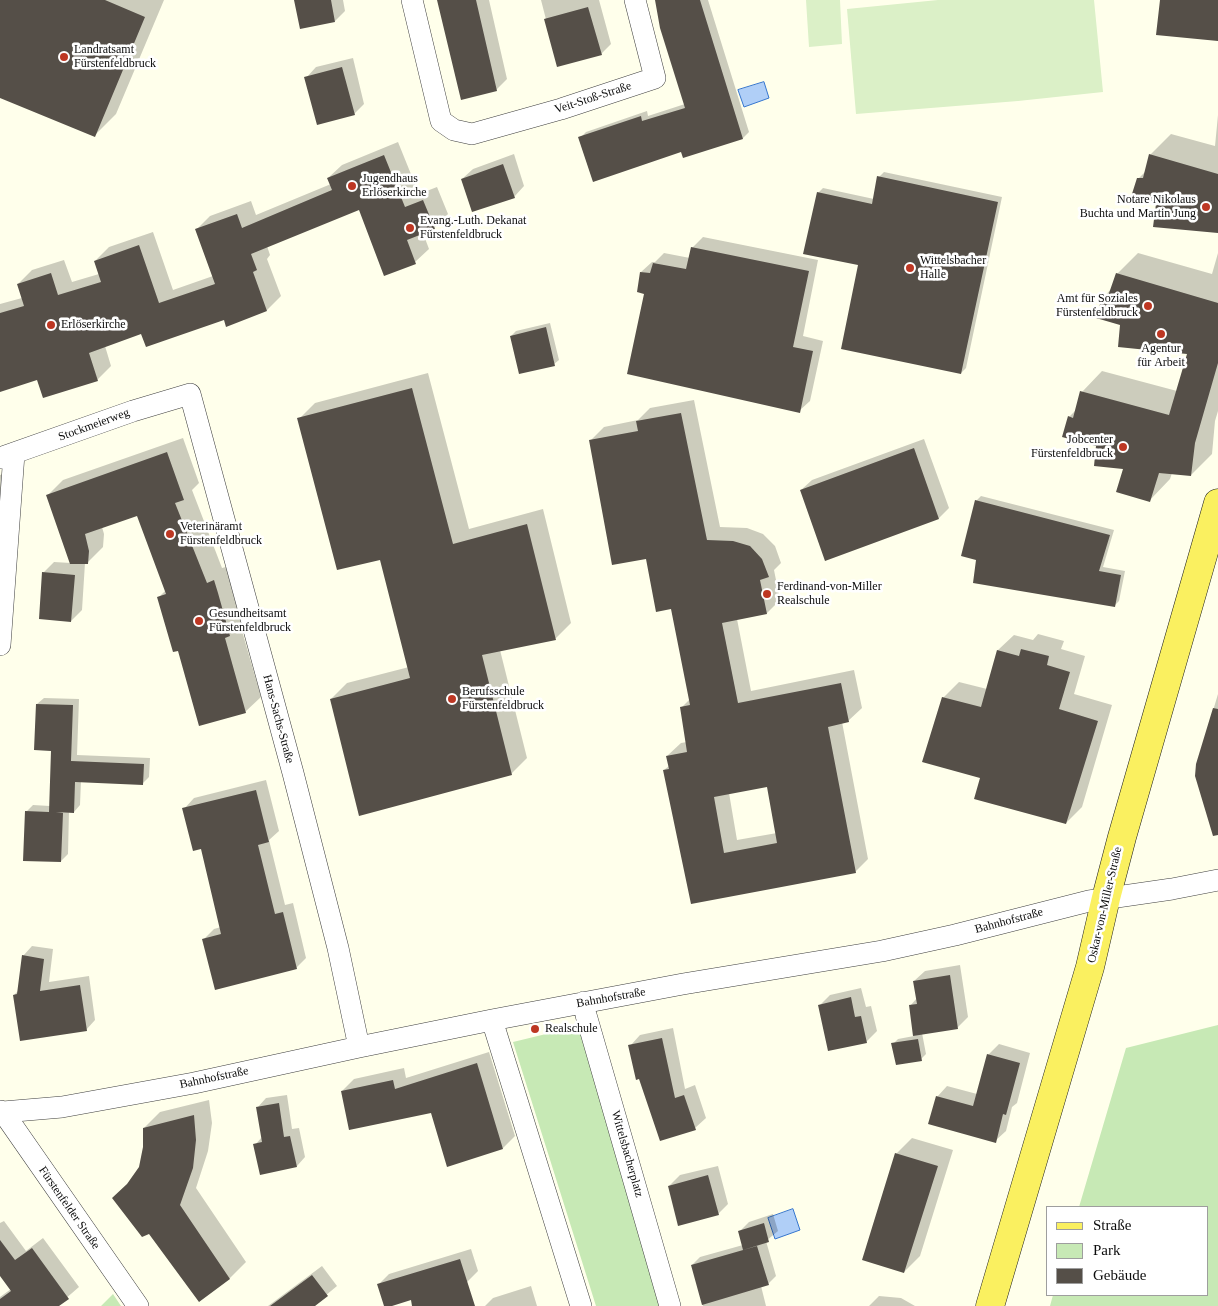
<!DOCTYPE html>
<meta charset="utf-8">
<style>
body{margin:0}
#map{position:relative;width:1218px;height:1306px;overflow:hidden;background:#ffffeb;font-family:"Times New Roman",serif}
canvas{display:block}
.legend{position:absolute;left:1046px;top:1206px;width:162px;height:90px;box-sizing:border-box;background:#fff;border:1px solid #9e9e9e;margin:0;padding:6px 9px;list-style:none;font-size:15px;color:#0c0c0c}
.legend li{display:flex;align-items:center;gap:10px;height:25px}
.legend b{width:25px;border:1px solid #9e9e9e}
</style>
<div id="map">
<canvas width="1218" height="1306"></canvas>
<ul class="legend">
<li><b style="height:6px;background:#faf060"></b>Straße</li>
<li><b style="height:14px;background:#c7e9b5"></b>Park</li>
<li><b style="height:14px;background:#554f48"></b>Gebäude</li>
</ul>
</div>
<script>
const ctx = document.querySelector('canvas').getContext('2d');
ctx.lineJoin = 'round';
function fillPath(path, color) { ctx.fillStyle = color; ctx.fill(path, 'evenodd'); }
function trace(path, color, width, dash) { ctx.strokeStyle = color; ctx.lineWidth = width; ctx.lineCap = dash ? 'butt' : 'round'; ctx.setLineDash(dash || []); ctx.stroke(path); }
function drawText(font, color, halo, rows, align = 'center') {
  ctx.font = font + ' "Times New Roman",serif'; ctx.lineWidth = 5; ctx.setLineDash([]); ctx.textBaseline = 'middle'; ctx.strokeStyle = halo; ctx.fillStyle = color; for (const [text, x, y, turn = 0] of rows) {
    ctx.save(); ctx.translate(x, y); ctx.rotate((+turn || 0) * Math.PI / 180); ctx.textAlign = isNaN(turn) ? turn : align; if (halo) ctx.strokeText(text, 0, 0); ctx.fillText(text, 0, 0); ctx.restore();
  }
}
fillPath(new Path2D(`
 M1218 1025V1306H1050L1053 1295H1207V1207H1079L1126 1048Z
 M579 1026 660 1306H596L513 1042Z
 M113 1294 121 1306H101Z`), '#c7e9b5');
fillPath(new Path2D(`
 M806 0H840L842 44 809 47Z
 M938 0H1094L1103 92 1018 101 856 114 847 9Z`), '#dbf0c7');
const water = new Path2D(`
 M764 82 769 98 744 107 738 90Z
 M793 1209 800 1230 775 1239 768 1218Z`);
fillPath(water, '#b0cff7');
trace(water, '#3676ce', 1);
fillPath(new Path2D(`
 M0 0H164L116 114 95 135 0 96Z
 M295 0H343L345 11 335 21Z
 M439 0H489L507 79 496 90Z
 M541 0H599L611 44 601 54 558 66Z
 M656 0H708L749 132 743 138 682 150 580 138 586 132 647 111 648 116 685 104Z
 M353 58 364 104 354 114 306 78 316 67Z
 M1218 115V232L1157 203 1138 179 1146 171 1150 155 1171 134 1215 146Z
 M398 142 419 194 437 187 448 214 434 228 423 233 429 249 415 262 359 208 267 246 270 255 267 259 281 296 267 310 142 333 105 346 111 366 97 380 38 379 0 391V304L22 298 18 284 32 270 64 260 72 282 99 274 95 261 109 247 153 232 173 290 213 276 196 230 210 216 251 201 256 215 331 184 328 178 342 165Z
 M514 154 524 186 514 197 462 179 473 169Z
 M884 172 1002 197 966 368 961 373 860 264 818 193 823 188 874 199 879 177Z
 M703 237 818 260 803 336 823 341 810 401 799 411 646 293 641 272 652 262H655L664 253 690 258 692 248Z
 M1138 253 1212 274 1218 253V411L1215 421 1212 454 1191 475 1172 473 1170 479 1150 500 1124 468 1069 417 1077 409 1082 392 1102 371 1177 391 1188 353 1122 324 1103 298 1112 288 1117 274Z
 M550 323 559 360 554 364 511 336 516 331Z
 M428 373 469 529 543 509 571 623 556 638 500 650 527 758 511 774 331 699 347 683 409 667 381 558 299 419 315 403Z
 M694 400 720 527 747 528 763 534 775 546 781 563 774 570 780 600 767 613 737 619 751 691 854 670 862 708 848 721 842 722 868 859 855 872 692 903 664 770 669 766 667 756 681 743 687 742 681 708 690 699 672 608 591 440 604 427 638 420 650 408ZM768 786 777 833 737 840 729 793Z
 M183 438 199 483 192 490 222 568 230 566 245 619 240 624 261 697 245 712 159 597 166 590 138 515 102 527 104 534 103 547 87 563H85L82 610 71 621 43 573 54 562 71 563 47 496 63 480Z
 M924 439 949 508 939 518 801 490 812 480Z
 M10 472 0 523V475Z
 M981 496 1114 530 1103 567 1125 571 1119 601 1114 606 978 559 976 501Z
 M1038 634 1064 641 1061 649 1085 656 1074 694 1112 705 1082 807 1066 823 981 777 943 698 959 682 987 689 998 650 1014 635 1033 640Z
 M1218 694V810L1197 764Z
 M44 698 79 699 77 755 150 758 149 777 142 784 81 781 80 805 74 812 69 811 68 854 61 861 26 812 33 805 50 806 53 750 37 704Z
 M266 780 279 831 269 840 285 905 293 903 306 958 296 968 204 939 214 929 221 927 202 848 184 809 194 798Z
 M32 946 53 949 49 982 89 976 95 1020 86 1030 14 995 19 990 23 956Z
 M960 965 968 1017 958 1027 922 1033 926 1054 921 1059 893 1044 898 1039 914 1036 910 1006 917 998 914 981 925 971Z
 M861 988 866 1007 871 1006 877 1031 866 1042 820 1005 830 995Z
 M673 1028 685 1089 695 1085 706 1118 695 1128 630 1046 640 1035Z
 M999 1044 1030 1053 1017 1103 1012 1107 1006 1131 995 1141 937 1097 947 1086 977 1094 988 1055Z
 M489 1052 515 1136 503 1148 432 1111 342 1091 354 1079 404 1068 406 1078Z
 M287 1095 292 1129 299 1128 305 1157 297 1166 255 1145 262 1137 258 1107 266 1098Z
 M209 1100 212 1123 208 1151 196 1188 246 1262 230 1278 199 1300 130 1181 140 1167 144 1147V1128L160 1112Z
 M912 1138 953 1150 920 1256 904 1272 896 1154Z
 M718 1166 728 1204 718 1214 669 1186 680 1175Z
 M773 1214 778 1231 766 1241 776 1276 768 1284 761 1286 766 1306H703L692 1265 700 1257 743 1245 739 1232 749 1222Z
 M4 1221 26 1251 43 1238 79 1287 57 1306H0V1297L11 1289 0 1274V1223Z
 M471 1249 478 1271 467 1282 385 1306 379 1284 389 1274Z
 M322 1266 337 1286 313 1306H268Z
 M531 1286 537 1306H485L493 1298Z
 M879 1296 901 1298 915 1306H869Z`), '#0003');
fillPath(new Path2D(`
 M0 0H105L145 17 95 137 0 98Z
 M294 0H331L335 22 300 29Z
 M437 0H476L497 91 461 100Z
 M655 0H700L743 139 683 158 681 152 593 182 578 137 641 116 642 121 685 108 660 28Z
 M1160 0H1218V41L1156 35Z
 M588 7 602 55 557 67 544 19Z
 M342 67 355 115 317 125 304 77Z
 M1149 154 1218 174V233L1153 227 1156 204 1131 197 1137 178H1143Z
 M384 155 405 207 423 200 435 229 407 240 416 264 384 276 359 210 251 254 257 270 253 272 267 311 226 327 224 320 146 347 141 334 89 353 98 381 43 398 37 380 0 392V313L24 306 17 284 51 273 58 295 101 282 94 261 139 245 159 303 215 284 195 229 237 214 242 228 332 190 327 178Z
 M503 164 515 198 472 212 461 179Z
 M877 176 998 202 961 374 841 349 858 265 803 254 817 192 872 204Z
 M691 247 809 271 793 347 813 351 800 413 627 374 644 294 637 292 640 272 650 273 653 263 686 269Z
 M1116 273 1218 303V363L1195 443 1191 476 1159 473 1150 502 1116 492 1123 469 1094 466 1096 446 1062 437 1068 416 1073 418 1080 391 1169 415 1187 354 1118 347 1120 325 1096 318 1102 297 1107 299Z
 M546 327 555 366 519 374 510 336Z
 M412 388 453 544 527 524 556 640 482 655 512 775 359 816 330 699 410 678 380 560 337 570 297 418Z
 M681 413 707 540 733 541 750 546 762 559 769 577 760 580 767 614 722 623 738 703 841 683 849 722 828 727 856 873 691 904 663 770 669 769 666 756 687 752 680 707 690 705 671 609 656 612 646 559 612 565 589 440 638 431 636 421ZM767 787 777 843 724 853 714 797Z
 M914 448 939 519 825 561 800 490Z
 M167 452 184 500 175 503 207 583 214 580 218 593 230 636 225 638 246 713 199 726 178 651 173 652 157 597 166 594 137 516 85 534 89 551 88 564H70L46 495Z
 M975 500 1110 535 1099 571 1121 575 1115 607 973 583 976 560 961 556Z
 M42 572 75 575 71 622 39 619Z
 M1021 649 1049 656 1047 665 1070 672 1059 709 1098 721 1066 824 974 799 980 778 922 762 942 697 981 707 997 650 1019 656Z
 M36 704 73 705 71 761 144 764 143 785 75 782 74 813 56 812 63 813 61 862 23 861 25 811 49 812 51 751 34 750Z
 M1213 708 1218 709V835L1213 836 1195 776 1196 764Z
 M256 790 269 842 258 845 275 914 283 912 297 969 215 990 202 939 221 934 201 849 193 851 182 808Z
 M22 955 44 959 40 991 80 985 87 1031 20 1041 13 995 17 994Z
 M950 975 958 1029 913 1036 909 1005 917 1004 913 981Z
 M851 997 855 1017 861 1016 867 1043 828 1051 818 1005Z
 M662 1038 675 1098 684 1095 696 1130 660 1141 639 1079 636 1080 628 1045Z
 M918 1039 922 1061 896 1065 891 1043Z
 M987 1054 1020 1063 1006 1115 1003 1114 996 1143 928 1124 936 1096 973 1106Z
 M477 1063 503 1149 447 1167 431 1113 349 1130 341 1091 393 1080 395 1089Z
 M279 1103 284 1137 290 1136 297 1167 260 1175 253 1144 262 1142 256 1107Z
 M194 1115 196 1140 193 1168 180 1205 230 1279 199 1302 149 1234 142 1237 112 1198 127 1184 139 1167 143 1147V1128Z
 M895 1153 938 1166 904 1273 862 1260Z
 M708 1175 719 1215 678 1226 668 1186Z
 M764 1223 769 1242 743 1250 738 1231Z
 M0 1240 15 1260 32 1248 69 1299 59 1306H0V1299L11 1291 0 1276Z
 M757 1246 769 1285 702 1305 691 1265Z
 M460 1259 475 1306H412L411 1300 392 1306H384L377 1284Z
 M312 1275 328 1296 315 1306H270Z`), '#554f48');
const minor = new Path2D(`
 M412 0 441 121 454 130 472 134 561 109 655 78 635 0
 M0 458 133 411 190 394 293 773 338 948 359 1047
 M0 645 14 454
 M584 1002 586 1015 670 1306
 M492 1020 581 1306
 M0 1111 3 1112 138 1306
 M3 1112 62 1107 194 1083 359 1047 492 1020 683 984 882 951 955 935 1089 901 1172 889 1218 880`);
const primary = new Path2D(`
 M990 1306 1090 967 1106 898 1122 837 1218 503`);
trace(minor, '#3f3f3f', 22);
trace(primary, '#1d1d1d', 29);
trace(minor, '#fff', 21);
trace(primary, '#faf060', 28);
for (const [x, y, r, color] of [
 [64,57,5,"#bd3723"],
 [352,186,5,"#bd3723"],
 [1206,207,5,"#bd3723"],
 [410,228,5,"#bd3723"],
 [910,268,5,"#bd3723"],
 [1148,306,5,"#bd3723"],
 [51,325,5,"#bd3723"],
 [1161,334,5,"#bd3723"],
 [1123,447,5,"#bd3723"],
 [170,534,5,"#bd3723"],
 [767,594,5,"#bd3723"],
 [199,621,5,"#bd3723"],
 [452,699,5,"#bd3723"],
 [535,1029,5,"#bd3723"]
]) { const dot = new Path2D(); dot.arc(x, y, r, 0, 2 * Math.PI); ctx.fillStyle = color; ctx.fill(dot); trace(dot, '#fff', 2); }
drawText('12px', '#0c0c0c', '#fff', [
 ["Landratsamt",74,50],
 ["Fürstenfeldbruck",74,64],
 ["Jugendhaus",362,179],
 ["Erlöserkirche",362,193],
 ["Notare Nikolaus",1196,200,"right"],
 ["Buchta und Martin Jung",1196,214,"right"],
 ["Evang.-Luth. Dekanat",420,221],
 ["Fürstenfeldbruck",420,235],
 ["Wittelsbacher",920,261],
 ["Halle",920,275],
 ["Amt für Soziales",1138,299,"right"],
 ["Fürstenfeldbruck",1138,313,"right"],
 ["Erlöserkirche",61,325],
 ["Agentur",1161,349,"center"],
 ["für Arbeit",1161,363,"center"],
 ["Jobcenter",1113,440,"right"],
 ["Fürstenfeldbruck",1113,454,"right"],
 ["Veterinäramt",180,527],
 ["Fürstenfeldbruck",180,541],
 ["Ferdinand-von-Miller",777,587],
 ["Realschule",777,601],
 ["Gesundheitsamt",209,614],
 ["Fürstenfeldbruck",209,628],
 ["Berufsschule",462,692],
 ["Fürstenfeldbruck",462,706],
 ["Realschule",545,1029]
], 'left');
drawText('12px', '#0c0c0c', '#fff', [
 ["Veit-Stoß-Straße",593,98,-18],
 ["Stockmeierweg",94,425,-20],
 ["Hans-Sachs-Straße",278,719,75],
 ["Oskar-von-Miller-Straße",1105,905,-77],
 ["Bahnhofstraße",1009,921,-15],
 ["Bahnhofstraße",611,998,-10],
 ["Bahnhofstraße",214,1078,-12],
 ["Wittelsbacherplatz",627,1154,74],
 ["Fürstenfelder Straße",69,1208,55]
]);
</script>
